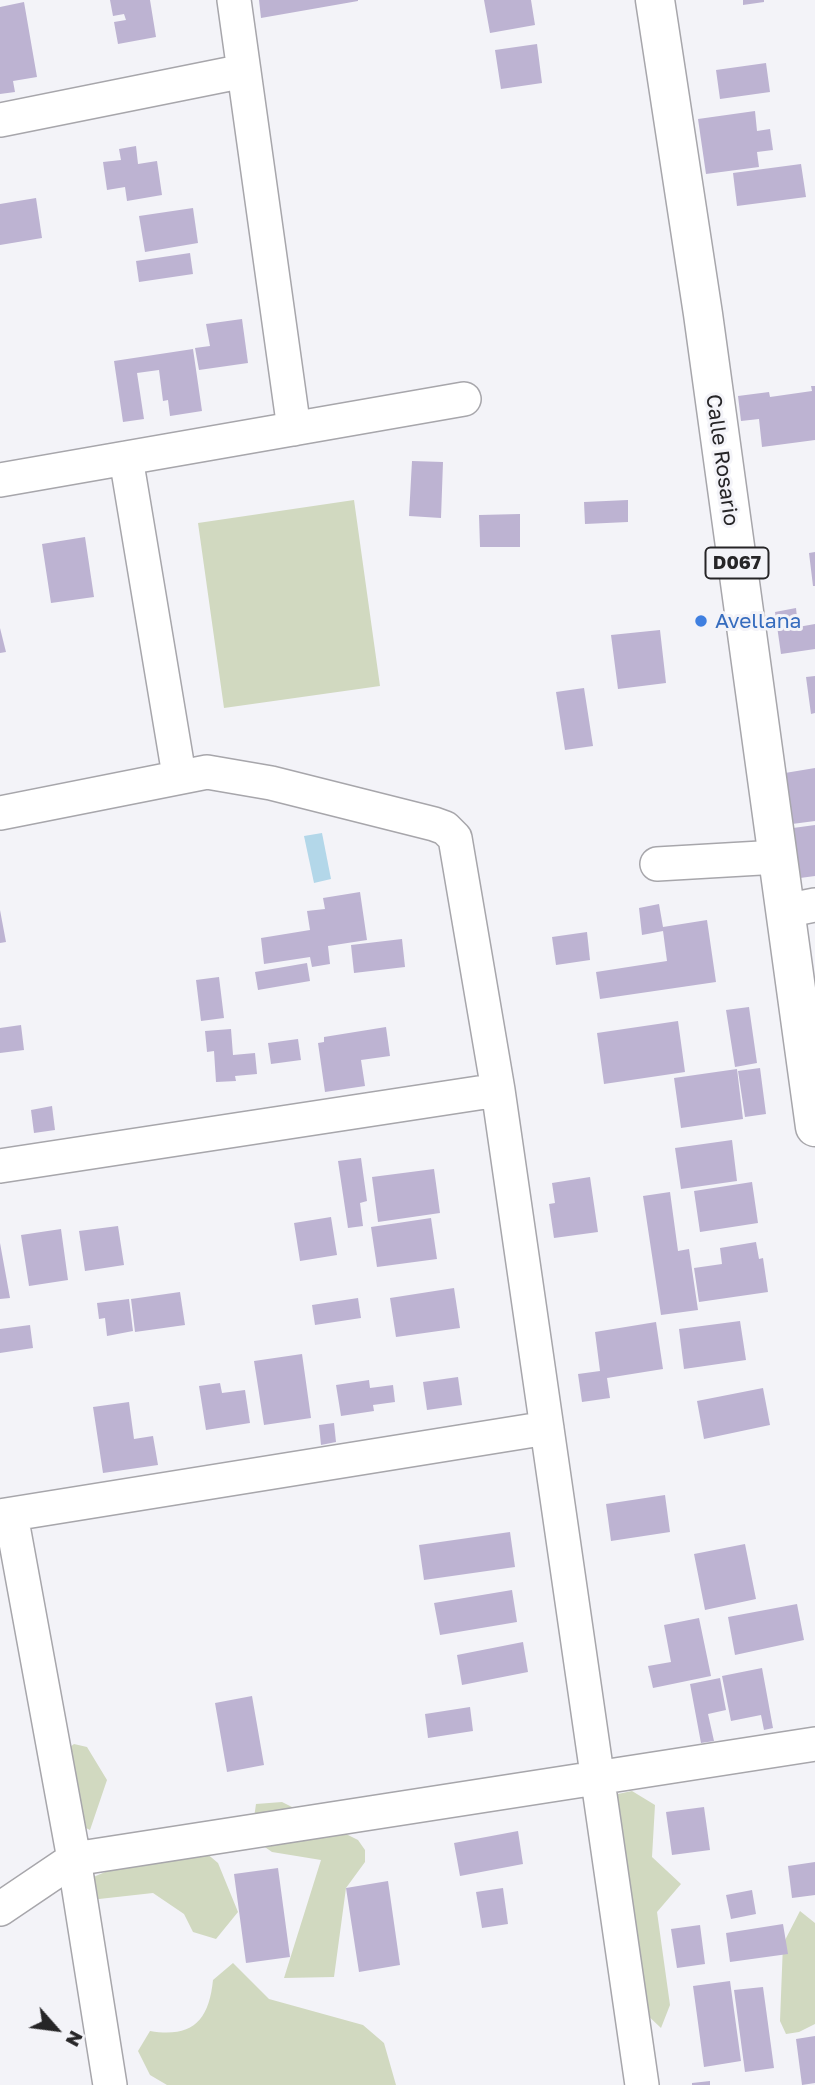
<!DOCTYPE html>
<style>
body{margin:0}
#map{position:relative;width:815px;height:2085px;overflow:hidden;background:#f3f3f8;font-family:"Golos Text",sans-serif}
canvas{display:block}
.north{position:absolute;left:21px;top:1994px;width:70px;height:70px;-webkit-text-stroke:5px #f3f3f8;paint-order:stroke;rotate:118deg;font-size:19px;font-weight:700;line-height:28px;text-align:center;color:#262527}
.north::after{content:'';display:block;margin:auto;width:24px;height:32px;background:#262527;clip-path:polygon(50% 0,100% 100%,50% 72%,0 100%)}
</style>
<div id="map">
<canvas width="815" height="2085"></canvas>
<div class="north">N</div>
</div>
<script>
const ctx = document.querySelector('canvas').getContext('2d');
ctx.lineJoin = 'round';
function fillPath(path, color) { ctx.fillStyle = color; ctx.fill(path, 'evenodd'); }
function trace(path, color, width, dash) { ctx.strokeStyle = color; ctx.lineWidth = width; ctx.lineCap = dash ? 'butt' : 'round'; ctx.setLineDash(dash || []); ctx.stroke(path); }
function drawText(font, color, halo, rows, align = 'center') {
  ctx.font = font + ' "Golos Text",sans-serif'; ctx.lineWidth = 6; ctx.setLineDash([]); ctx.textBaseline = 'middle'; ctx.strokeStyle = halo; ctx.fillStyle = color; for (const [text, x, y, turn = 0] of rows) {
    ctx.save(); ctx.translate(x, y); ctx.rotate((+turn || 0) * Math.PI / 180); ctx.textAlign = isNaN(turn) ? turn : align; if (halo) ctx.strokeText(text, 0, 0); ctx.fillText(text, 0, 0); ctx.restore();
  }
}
fillPath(new Path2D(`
 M354 500 380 686 224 708 198 523Z
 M74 1744 87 1747 107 1780 90 1830 78 1824 58 1756Z
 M632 1791 655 1805 652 1857 681 1884 657 1912 670 2005 661 2028 644 2012 613 1795Z
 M282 1802 358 1840 365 1850V1862L346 1888 334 1977 284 1978 321 1860 272 1852 262 1845 254 1818 256 1804Z
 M199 1847 218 1863 238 1912 216 1939 193 1932 184 1914 153 1893 90 1900 91 1878 157 1850Z
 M800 1911 815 1923V2024L799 2032 786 2034 780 2021 783 1944Z
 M233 1963 269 1999 363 2025 384 2043 396 2085H167L150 2075 138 2051 150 2031C192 2038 209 2021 213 1980Z`), '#d1d9c0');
fillPath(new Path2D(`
 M322 833 331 879 314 883 304 836Z`), '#b3d7e9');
fillPath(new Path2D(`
 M110 0H150L156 37 118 44 114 22 126 20 124 14 113 16Z
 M259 0H358V1L261 18Z
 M484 0H531L535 25 490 33Z
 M743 0H764V2L743 5Z
 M24 2 37 77 13 81 15 92 0 94V7Z
 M537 44 542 83 501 89 495 50Z
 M766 63 770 92 720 99 716 70Z
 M755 111 757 131 770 129 773 150 757 152 759 167 706 174 698 119Z
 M136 146 138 164 157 161 162 195 127 201 125 187 107 190 103 162 121 160 119 149Z
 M801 164 806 197 737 206 733 173Z
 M36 198 42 238 0 245V204Z
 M193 208 198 243 145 252 139 216Z
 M190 253 193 274 139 282 136 261Z
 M242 319 248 363 199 370 195 348 210 346 206 324Z
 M193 349 202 411 170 416 168 400 163 401 159 370 137 373 144 419 123 422 114 361Z
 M811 386H815V440L762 447 759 419 741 421 738 396 769 392 770 397 812 391Z
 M412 461 443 462 441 518 409 516Z
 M628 500V522L585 524 584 502Z
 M520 514V547H480L479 515Z
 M85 537 94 597 51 603 42 544Z
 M815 552V586H813L809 553Z
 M796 608 798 627 815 624V649L781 654 775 612Z
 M0 628 6 652 0 653Z
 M660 630 666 683 618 689 611 635Z
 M815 676V713L811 714 806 677Z
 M584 688 593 746 565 750 556 692Z
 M815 768V821L792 824 785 773Z
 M815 825V876L800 878 793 828Z
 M360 892 367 940 328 946 330 964 312 967 310 957 264 964 261 938 310 930 307 911 325 909 323 898Z
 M659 904 663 927 707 920 716 982 600 999 596 972 667 961 663 931 642 935 639 908Z
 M0 910 6 942 0 943Z
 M587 932 590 960 556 965 552 937Z
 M402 939 405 967 354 973 351 945Z
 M307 963 310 981 258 990 255 972Z
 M219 977 224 1018 201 1021 196 980Z
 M749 1007 757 1063 735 1067 726 1010Z
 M678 1021 685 1072 604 1084 597 1033Z
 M21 1025 24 1050 0 1053V1028Z
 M386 1027 390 1056 361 1060 365 1086 325 1092 318 1043 324 1042V1037Z
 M231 1029 233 1055 255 1053 257 1074 235 1076 236 1081 216 1082 214 1051 207 1052 205 1031Z
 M298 1039 301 1060 271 1064 268 1043Z
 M760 1068 766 1114 745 1117 738 1071Z
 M737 1069 743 1119 681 1128 674 1078Z
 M52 1106 55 1130 34 1133 31 1110Z
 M732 1140 737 1181 681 1189 675 1148Z
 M361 1158 367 1201 360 1203 363 1226 348 1228 338 1161Z
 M434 1169 440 1213 378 1222 372 1177Z
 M590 1177 598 1232 554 1238 549 1204 555 1203 552 1183Z
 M752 1182 758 1223 700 1232 694 1191Z
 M670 1192 678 1251 689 1249 698 1310 661 1315 643 1196Z
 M331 1217 337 1255 300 1261 294 1223Z
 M431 1218 437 1259 377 1267 371 1227Z
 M118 1226 124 1265 85 1271 79 1231Z
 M61 1229 68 1280 29 1286 21 1235Z
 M756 1242 759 1259 763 1258 768 1292 699 1302 694 1268 722 1264 720 1248Z
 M0 1243 10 1298 0 1299Z
 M454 1288 460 1328 396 1337 390 1298Z
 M180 1292 185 1325 135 1332 131 1299Z
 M358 1298 361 1318 315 1325 312 1305Z
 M129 1299 133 1331 107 1336 105 1318 99 1319 97 1303Z
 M740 1321 746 1360 684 1369 679 1329Z
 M656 1322 663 1369 607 1378 610 1398 582 1402 578 1374 600 1371 595 1332Z
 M30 1325 33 1348 0 1353V1329Z
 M302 1354 311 1418 264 1425 254 1361Z
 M458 1377 462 1405 427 1410 423 1382Z
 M369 1380 370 1388 393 1385 395 1402 373 1405 374 1411 341 1416 336 1385Z
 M220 1383 222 1393 245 1390 250 1423 206 1430 199 1386Z
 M763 1388 770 1425 704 1439 697 1401Z
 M129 1402 134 1439 153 1436 158 1465 103 1473 93 1407Z
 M334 1423 336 1442 321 1445 319 1425Z
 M665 1495 670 1532 611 1541 606 1504Z
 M510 1532 515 1567 424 1580 419 1545Z
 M745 1544 756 1599 705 1610 694 1554Z
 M512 1590 517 1622 440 1635 434 1603Z
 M797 1604 804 1640 735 1655 728 1617Z
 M699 1618 711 1676 653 1688 648 1666 671 1662 664 1625Z
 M523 1642 528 1672 462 1685 457 1655Z
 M762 1668 773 1728 764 1730 761 1715 731 1721 722 1676Z
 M720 1678 726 1710 708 1714 714 1741 701 1743 690 1684Z
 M252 1696 264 1765 227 1772 215 1703Z
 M470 1707 473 1731 428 1738 425 1714Z
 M704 1807 710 1850 672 1855 666 1812Z
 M518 1831 523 1864 460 1876 454 1843Z
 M815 1862V1895L792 1898 788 1866Z
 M278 1868 290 1957 246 1963 234 1874Z
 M388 1881 400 1965 359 1972 346 1888Z
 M503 1888 508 1924 482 1928 476 1892Z
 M752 1890 756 1914 731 1919 726 1895Z
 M783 1924 788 1954 730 1962 726 1933Z
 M700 1925 705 1964 677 1968 671 1929Z
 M730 1981 741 2061 704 2067 693 1986Z
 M763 1987 774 2068 745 2072 734 1990Z
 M815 2036V2083L802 2085 796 2039Z
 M710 2081V2085H692V2083Z`), '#bdb3d2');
const minor = new Path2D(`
 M234 0 294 429
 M0 120 244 71
 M126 458 179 775
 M0 480 464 399
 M0 813 207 772 271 783 434 824 445 828 455 838 498 1090 642 2085
 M657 864 778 857
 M785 911 815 905
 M0 1166 498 1090
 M11 1515 74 1859 110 2085
 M0 1516 547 1428
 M0 1909 74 1859 815 1744`);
const major = new Path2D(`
 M655 0 703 314 815 1127`);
trace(minor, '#a7a6ab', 36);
trace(major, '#a7a6ab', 41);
trace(minor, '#fff', 33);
trace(major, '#fff', 38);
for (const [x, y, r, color] of [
 [701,621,7,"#3f7fe0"]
]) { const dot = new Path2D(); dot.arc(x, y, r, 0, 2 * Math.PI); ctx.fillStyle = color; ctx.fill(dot); trace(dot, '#f3f3f8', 2.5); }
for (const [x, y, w] of [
 [737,563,63]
]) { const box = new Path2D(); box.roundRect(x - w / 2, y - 15.5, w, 31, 5); ctx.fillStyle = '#f3f3f8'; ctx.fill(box); trace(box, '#262527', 2); }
drawText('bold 19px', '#262527', null, [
 ["D067",737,563]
]);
drawText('21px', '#262527', '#f3f3f8', [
 ["Calle Rosario",722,460,82]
]);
drawText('21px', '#366cbe', '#f3f3f8', [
 ["Avellana",715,621]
], 'left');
</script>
